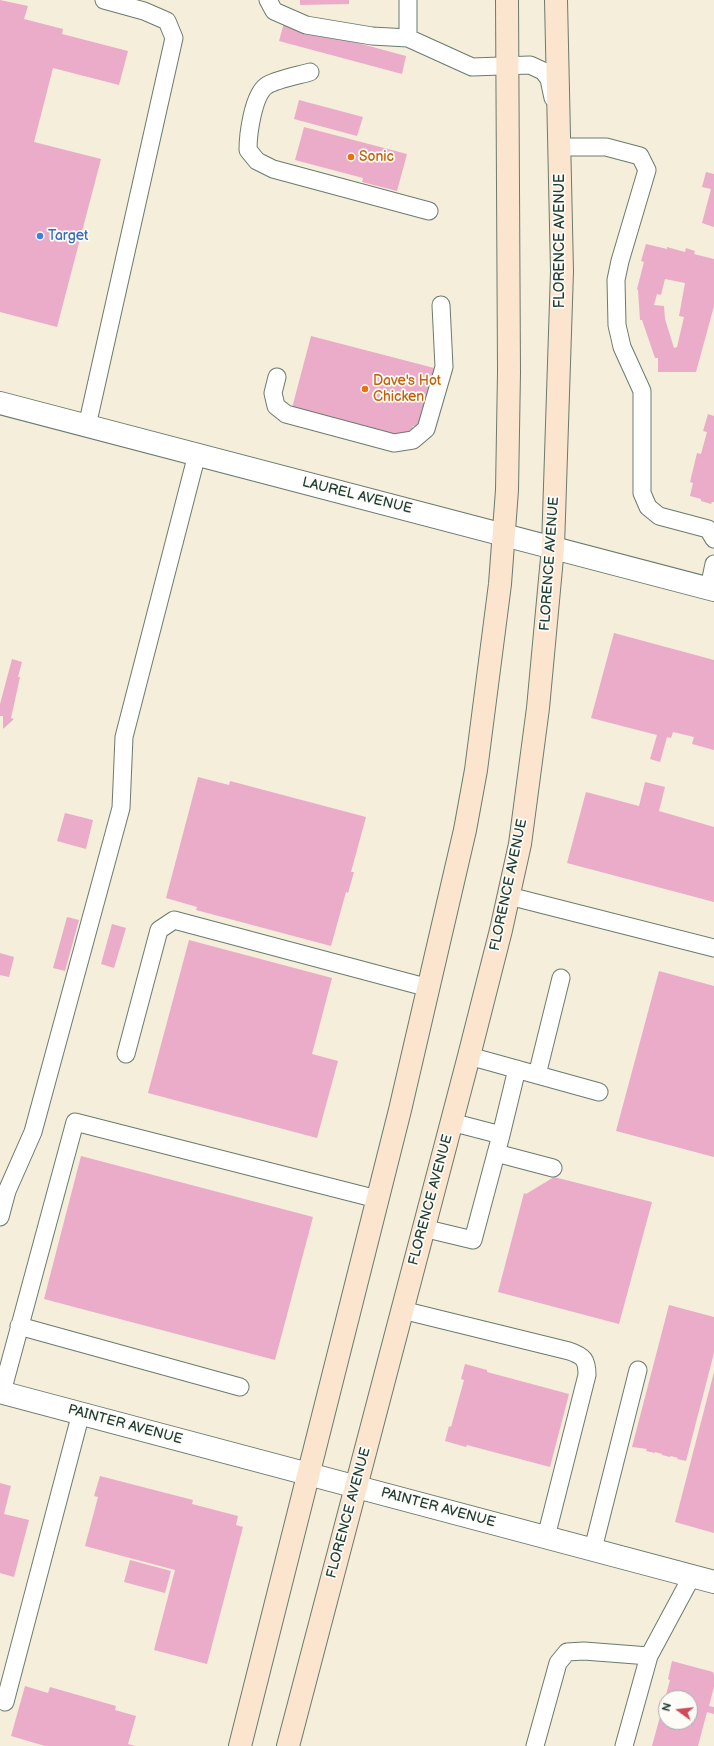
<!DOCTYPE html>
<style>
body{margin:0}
#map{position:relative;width:714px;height:1746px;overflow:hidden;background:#f5eedb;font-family:"Balsamiq Sans",sans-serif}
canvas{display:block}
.north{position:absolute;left:658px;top:1690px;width:40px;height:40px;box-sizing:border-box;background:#fdfcf7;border:1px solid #a4b0a9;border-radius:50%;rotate:285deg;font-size:11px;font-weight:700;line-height:16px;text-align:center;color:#1f3d34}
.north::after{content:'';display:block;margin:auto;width:14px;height:18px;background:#d1495b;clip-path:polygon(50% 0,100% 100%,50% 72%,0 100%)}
</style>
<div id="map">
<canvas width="714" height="1746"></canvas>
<div class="north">N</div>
</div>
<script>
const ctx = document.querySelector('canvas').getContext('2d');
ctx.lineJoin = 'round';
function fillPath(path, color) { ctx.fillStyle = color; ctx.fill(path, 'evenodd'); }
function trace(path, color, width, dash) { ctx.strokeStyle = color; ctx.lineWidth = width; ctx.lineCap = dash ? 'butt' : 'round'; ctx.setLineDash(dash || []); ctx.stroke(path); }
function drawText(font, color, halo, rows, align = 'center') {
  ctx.font = font + ' "Balsamiq Sans",sans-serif'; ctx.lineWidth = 3.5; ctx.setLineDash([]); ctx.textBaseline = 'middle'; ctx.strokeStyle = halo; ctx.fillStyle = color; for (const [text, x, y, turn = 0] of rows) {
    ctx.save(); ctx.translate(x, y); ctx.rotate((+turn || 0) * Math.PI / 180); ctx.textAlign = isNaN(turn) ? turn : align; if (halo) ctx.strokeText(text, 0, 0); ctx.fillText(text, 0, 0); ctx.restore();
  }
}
fillPath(new Path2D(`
 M0 0 28 6 24 19 63 29 62 34 128 51 119 85 53 68 34 142 101 159 57 327 0 312Z
 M300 0H349V4L300 5Z
 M284 23 406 56 402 74 279 41Z
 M299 100 363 117 357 136 294 119Z
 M304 127 407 154 397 191 362 182 363 178 295 160Z
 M706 172 714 174V227L702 223 711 189 702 187Z
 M646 244 667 249V247L685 252 686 248 695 251 694 254 714 259V306L696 372H658V358H655L642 320H640L638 290 637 289 644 262 641 261ZM665 279 685 283 679 316 684 317 677 347 674 348 665 319 664 306 654 305 657 294 661 295Z
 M311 336 438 369 419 427 413 426 410 439 292 408Z
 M708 414 714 416V502H712L711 504 701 501V499L690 496 693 483 690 482 697 453 701 454 707 432 703 431Z
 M614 633 714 660V750L692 744 694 737 673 732 671 738 667 737 660 762 650 759 657 735 591 718Z
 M12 659 22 662 18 677H20L11 718 14 719 3 729V716H0V704Z
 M198 777 229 785 230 781 366 817 351 872H354L348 893 346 892 331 946 196 910 197 907 166 898Z
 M645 782 665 787 659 811 714 827V902L567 863 586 792 639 806Z
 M65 813 93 820 86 849 57 841Z
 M67 917 79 920 65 971 53 968Z
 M112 924 126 928 114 968 101 964Z
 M189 940 332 978 312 1054 338 1061 317 1138 148 1093Z
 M0 953 14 957 9 977 0 975Z
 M659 971 714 986V1157L616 1131Z
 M81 1156 313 1217 275 1360 44 1299Z
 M554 1177 652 1202 619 1324 498 1292 524 1193 526 1194Z
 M669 1305 714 1317V1353L686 1461 677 1459 678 1458 671 1456 670 1457 662 1455V1454L655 1452V1453L646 1451 647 1449 632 1447Z
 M465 1364 487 1370V1372L569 1394 550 1467 467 1445 466 1447 445 1441 449 1426 451 1427 464 1380 461 1379Z
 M714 1372V1533L675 1522Z
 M100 1476 193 1500 192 1504 238 1516 236 1525 243 1527 207 1664 154 1650 175 1570 85 1546 98 1497 94 1496Z
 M0 1483 11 1486 4 1514 29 1520 14 1577 0 1573Z
 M130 1560 171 1571 165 1593 124 1582Z
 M672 1661 713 1672 714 1675V1687L709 1706 714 1707V1714L707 1712 698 1746H652L670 1680 668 1679ZM666 1698H690V1722H666Z
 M25 1686 48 1693 50 1687 116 1706 115 1710 136 1716 128 1744 135 1746H45L11 1736Z`), '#eaacc9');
const service = new Path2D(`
 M268 0 274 11 306 25 372 36 408 38
 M408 0V38L472 67 530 65 543 71 549 79 553 98
 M310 72C300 75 274 80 266 86 253 96 248 134 248 150L257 161 273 169 429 211
 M559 147H606L640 156 647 170 620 261 616 280 617 325 622 347 642 391V493L648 507 659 516 708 529 714 539
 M277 377 273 393 276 406 286 414 394 443 413 440 426 429 444 367 441 305
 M87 426 174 38 167 21 144 11 104 0
 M709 588 714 564
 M509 896 714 948
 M126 1054 159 930 174 920 429 988
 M469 1056 599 1092
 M537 1075 561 978
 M501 1135 517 1069
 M496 1153 553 1168
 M0 1217 7 1191 33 1132 121 808 124 737 197 454
 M423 1228 473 1240 501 1135 451 1122
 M402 1310 569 1351C584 1356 587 1360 587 1375L546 1537
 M19 1326 240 1387
 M2 1392 75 1122 377 1199
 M593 1549 638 1370
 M5 1702 81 1413
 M535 1746 558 1663 567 1652 584 1651 649 1656
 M624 1746 649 1656 692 1576`);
const minor = new Path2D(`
 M0 403 714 590`);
const tertiary = new Path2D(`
 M0 1392 714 1582`);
const secondary = new Path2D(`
 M240 1746 400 1110 465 830 476 770 500 584 507 490 509 372 507 0
 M288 1746 469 1056 501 930 520 844 538 708 553 547 562 271 556 0`);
trace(service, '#6a7b6e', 19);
trace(minor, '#6a7b6e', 24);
trace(tertiary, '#6a7b6e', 24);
trace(secondary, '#6a7b6e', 24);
trace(service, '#fff', 17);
trace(minor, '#fff', 22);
trace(tertiary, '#fff', 22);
trace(secondary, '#fbe5cf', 22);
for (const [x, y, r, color] of [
 [351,157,4,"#e8710a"],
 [40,236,4,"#3f7fe0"],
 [365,389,4,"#e8710a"]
]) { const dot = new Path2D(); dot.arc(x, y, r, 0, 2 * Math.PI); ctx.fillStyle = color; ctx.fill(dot); trace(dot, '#fdfcf7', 1.5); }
drawText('14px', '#c56008', '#fdfcf7', [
 ["Sonic",359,157],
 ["Dave's Hot",373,381],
 ["Chicken",373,397]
], 'left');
drawText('14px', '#366cbe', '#fdfcf7', [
 ["Target",48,236]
], 'left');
drawText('14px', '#1f3d34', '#fdfcf7', [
 ["FLORENCE AVENUE",560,241,-90],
 ["LAUREL AVENUE",357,496,14],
 ["FLORENCE AVENUE",550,564,-86],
 ["FLORENCE AVENUE",509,885,-78],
 ["FLORENCE AVENUE",431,1200,-75],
 ["PAINTER AVENUE",125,1425,15],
 ["PAINTER AVENUE",438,1508,15],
 ["FLORENCE AVENUE",349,1513,-75]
]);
</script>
